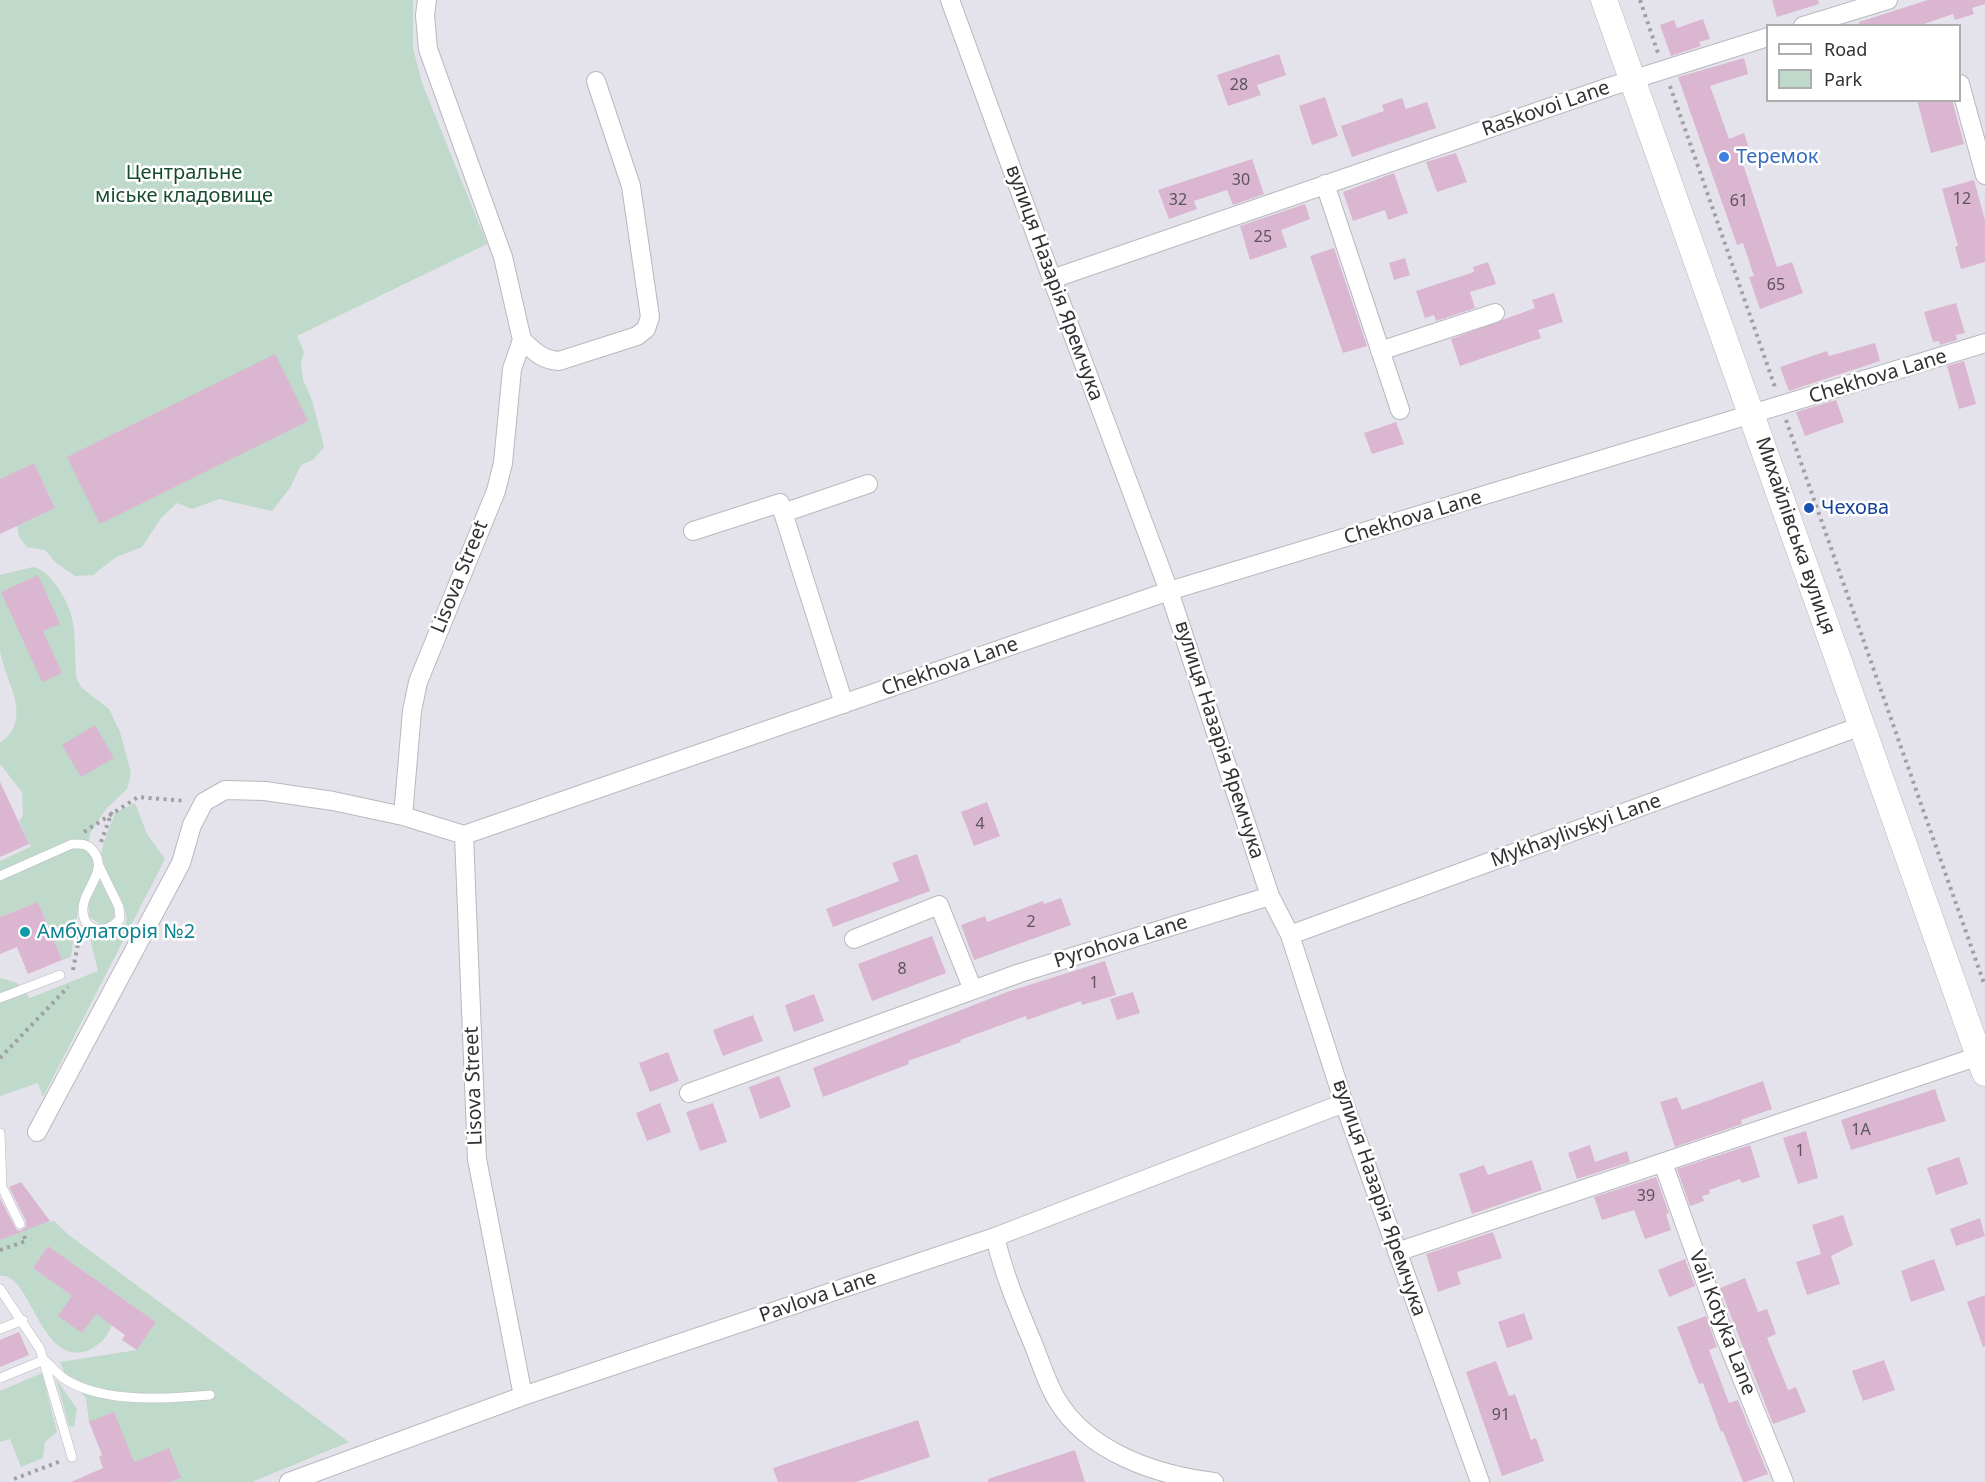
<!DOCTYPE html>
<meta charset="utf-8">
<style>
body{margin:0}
#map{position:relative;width:1985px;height:1482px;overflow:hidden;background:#e4e3eb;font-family:"Noto Sans",sans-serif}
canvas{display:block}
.legend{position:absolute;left:1766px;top:24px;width:195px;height:78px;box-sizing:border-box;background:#fff;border:2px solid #adadae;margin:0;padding:8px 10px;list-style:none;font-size:18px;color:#323235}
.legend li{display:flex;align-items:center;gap:12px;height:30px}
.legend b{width:30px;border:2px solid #adadae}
</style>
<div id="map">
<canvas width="1985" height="1482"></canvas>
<ul class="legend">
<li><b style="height:8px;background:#fff"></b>Road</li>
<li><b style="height:16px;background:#bfd9ca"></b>Park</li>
</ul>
</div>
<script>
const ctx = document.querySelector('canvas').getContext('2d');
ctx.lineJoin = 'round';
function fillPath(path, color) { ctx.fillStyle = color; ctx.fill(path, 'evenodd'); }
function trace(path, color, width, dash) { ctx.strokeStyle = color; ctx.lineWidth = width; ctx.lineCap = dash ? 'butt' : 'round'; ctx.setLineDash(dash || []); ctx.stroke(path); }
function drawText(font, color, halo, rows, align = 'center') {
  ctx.font = font + ' "Noto Sans",sans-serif'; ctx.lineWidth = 5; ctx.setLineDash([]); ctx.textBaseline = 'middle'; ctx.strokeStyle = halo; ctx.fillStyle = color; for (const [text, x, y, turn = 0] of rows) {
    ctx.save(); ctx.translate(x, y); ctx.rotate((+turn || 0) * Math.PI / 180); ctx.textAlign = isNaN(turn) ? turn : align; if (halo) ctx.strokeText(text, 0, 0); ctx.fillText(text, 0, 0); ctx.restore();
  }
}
fillPath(new Path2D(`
 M0 0H413V48L422 83 487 244 297 336 304 352 301 363 303 380 312 400 324 447 313 460 301 465 290 488 272 511 219 499 192 509 177 503 161 518 142 547 116 557 93 575 75 576 56 563 45 550 27 547 19 537 17 526 55 508 34 463 0 479Z
 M33 567C45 570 51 578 58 588 81 622 72 641 77 680L82 688 109 709 120 732 131 773 127 789 106 809 90 833 88 851 92 856 94 869 80 897 71 957 62 960 38 902 0 917V861L32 846 29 844 19 821 23 816 22 792 0 764V743C36 718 3 680 0 649 0 625 0 600 0 575Z
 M135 803 147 834 165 859 43 1097 38 1083 0 1096V978L17 983 30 998 98 971 89 933C95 936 100 938 107 937 154 926 102 879 101 858 101 844 111 826 115 813Z
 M100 880 114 908V917L110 923 103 925 90 918C86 903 93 893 100 880Z
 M54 1221 70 1236 349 1442 252 1482H170L180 1478 134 1462 89 1422 86 1398 65 1374 60 1362 137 1350 156 1322 48 1246 33 1268 112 1325C107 1337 102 1343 91 1349 41 1373 31 1270 0 1276V1240C19 1233 34 1224 54 1221Z
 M42 1373 57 1432 45 1442 43 1458 21 1467 10 1439 0 1442V1391Z
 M56 1379 77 1409 74 1427 69 1426Z`), '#bfd9ca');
fillPath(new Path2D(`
 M1772 0H1818L1819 4 1777 17Z
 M1928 0H1985V4L1972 8 1974 14 1955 20 1953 14 1918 26H1859V22Z
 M1703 19 1710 39 1699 42 1701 46 1671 56 1660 25 1674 20 1677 28Z
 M1279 54 1286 75 1257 85 1261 95 1228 106 1217 75Z
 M1744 58 1748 74 1710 86 1729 139 1744 133 1751 154 1741 158 1777 267 1792 262 1803 293 1760 309 1749 277 1754 276 1743 243 1737 245 1678 77Z
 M1325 97 1338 136 1312 145 1299 106Z
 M1402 98 1406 109 1427 102 1436 128 1352 157 1341 126 1384 111 1382 105Z
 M1917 100H1952L1964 144 1931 153Z
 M1456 153 1467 182 1437 192 1426 162Z
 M1252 159 1264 194 1233 205 1227 190 1194 201 1197 209 1169 219 1158 190Z
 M1394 173 1408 213 1388 220 1385 210 1353 221 1343 192Z
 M1974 180 1985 220V262L1961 269 1955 247 1958 246 1942 189Z
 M1305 204 1310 219 1281 230 1287 247 1250 260 1240 226Z
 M1334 248 1367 346 1343 353 1310 256Z
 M1405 258 1410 275 1394 280 1389 263Z
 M1488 262 1496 284 1470 292 1475 308 1436 321 1434 315 1425 318 1416 291 1474 272 1473 267Z
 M1554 293 1563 322 1538 330 1541 338 1460 366 1451 339 1535 308 1532 300Z
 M1956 303 1965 333 1956 335 1957 340 1940 345 1939 341 1933 342 1924 312Z
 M1875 343 1880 361 1789 391 1780 367 1827 351 1829 356Z
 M275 354 308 421 100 524 67 457Z
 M1964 361 1976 404 1959 409 1947 366Z
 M1836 400 1844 422 1805 436 1796 412Z
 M1396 422 1404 444 1372 454 1364 433Z
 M34 463 55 508 0 534V479Z
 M38 575 60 624 43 631 62 673 42 682 1 592Z
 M95 725 114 758 81 777 62 745Z
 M0 782 29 844 0 857Z
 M987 802 1000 836 974 846 961 812Z
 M917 854 930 891 833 927 826 909 899 881 892 863Z
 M1061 898 1071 925 974 960 961 925 985 916 987 922 1043 901 1044 904Z
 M38 902 62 960 28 974 17 947 0 954V917Z
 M932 936 946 973 872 1001 858 964Z
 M1105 961 1116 995 1082 1005 1081 1001 1027 1020 1026 1016 960 1040 961 1042 908 1061 909 1064 823 1097 813 1068 1007 992Z
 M1133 992 1140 1013 1117 1020 1110 999Z
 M814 994 824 1021 794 1032 785 1005Z
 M753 1015 763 1041 723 1056 713 1030Z
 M668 1052 679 1081 650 1092 639 1063Z
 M779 1076 791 1107 760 1119 749 1087Z
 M1763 1081 1772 1109 1741 1120 1742 1124 1675 1147 1660 1102 1677 1097 1682 1110Z
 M1935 1089 1946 1121 1851 1150 1841 1120Z
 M660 1103 671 1132 647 1141 636 1113Z
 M713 1103 727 1142 700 1151 686 1112Z
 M1806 1131 1818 1178 1798 1184 1783 1138Z
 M1590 1145 1595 1162 1627 1151 1630 1162 1577 1179 1568 1153Z
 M1750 1145 1760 1177 1742 1183 1740 1179 1709 1190 1710 1194 1702 1196 1704 1201 1690 1206 1677 1169Z
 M1959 1157 1968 1184 1936 1195 1927 1168Z
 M1532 1160 1542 1190 1472 1214 1459 1174 1484 1165 1488 1175Z
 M1656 1177 1669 1213 1666 1214 1671 1230 1645 1239 1634 1210 1602 1220 1594 1197Z
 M21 1182 50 1221 0 1240V1198L16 1229 20 1231 26 1227V1221L9 1187Z
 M1843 1215 1853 1245 1831 1256 1840 1284 1807 1295 1796 1262 1821 1254 1812 1225Z
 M1980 1218 1985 1236 1956 1246 1950 1229Z
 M1493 1232 1502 1258 1457 1272 1461 1284 1438 1292 1426 1254Z
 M48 1246 156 1322 137 1350 122 1340 125 1335 96 1314 82 1333 58 1316 72 1296 33 1268Z
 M1685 1259 1695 1286 1669 1297 1658 1270Z
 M1934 1259 1945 1290 1911 1302 1901 1271Z
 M1745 1278 1758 1312 1767 1309 1776 1334 1767 1338 1788 1390 1796 1387 1806 1412 1773 1424 1720 1288Z
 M1985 1295V1346L1983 1347 1967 1302Z
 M1524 1313 1533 1339 1507 1348 1498 1322Z
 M1706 1316 1717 1347 1709 1350 1729 1403 1738 1400 1768 1474 1746 1482H1743L1723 1431 1721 1432 1703 1383 1699 1384 1677 1327Z
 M19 1332 29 1355 0 1367V1340Z
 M1884 1360 1895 1390 1863 1401 1852 1371Z
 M1496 1361 1509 1396 1515 1394 1531 1440 1536 1438 1544 1461 1502 1476 1466 1372Z
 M114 1412 134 1462 169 1448 181 1478 170 1482H71L103 1468 99 1457 102 1455 89 1422Z
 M918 1420 930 1457 856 1482H778L773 1468Z
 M1075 1450 1085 1482H988V1479Z`), '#dbb6d1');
const lane = new Path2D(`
 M0 876 72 844C81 844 87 843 93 851 110 871 81 891 83 912 85 935 109 933 120 919L119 907 99 866
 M0 998 60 975
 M0 1133 2 1187 20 1224
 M0 1289 40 1349 72 1457
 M0 1329 23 1320
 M0 1378 44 1360C52 1367 59 1376 68 1381 106 1403 168 1399 210 1395`);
const street = new Path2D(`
 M950 0 1052 279 1169 591 1270 896 1290 935 1344 1103 1480 1482
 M1803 26 1888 0
 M1960 84 1985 175
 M1325 184 1400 410
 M1052 279 1609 87 1768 37
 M522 340C534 351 542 360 559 361L637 336 646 329 650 317 631 186 596 81
 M1380 351 1495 313
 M783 513 868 484
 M693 531 780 503 844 704
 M403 816 464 835 477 1159 523 1396
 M464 835 1169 591 1985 343
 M1290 935 1861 726
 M854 939 939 905 973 990
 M689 1093 1020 973 1270 896
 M37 1132 181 863 192 825 204 802 225 790 265 791 333 801 403 816 412 711 418 682 496 491 503 463 512 369 522 340 503 257 428 49 425 15 427 0
 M1663 1163 1724 1334 1784 1482
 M995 1237C1004 1274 1017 1306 1032 1341 1040 1360 1046 1382 1057 1400 1088 1452 1156 1475 1214 1482
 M1397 1252 1979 1056
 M289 1482 523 1396 995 1237 1344 1103`);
const secondary = new Path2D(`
 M1604 0 1985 1073`);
trace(lane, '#b9b8c0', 10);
trace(street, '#b9b8c0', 20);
trace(secondary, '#b9b8c0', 27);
trace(new Path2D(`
 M1640 0 1658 53
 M1670 86 1776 390
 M1786 420 1985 986
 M84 832 138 797 186 801
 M101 842 112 812
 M73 970 80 933
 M0 1058 68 987
 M0 1250 26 1241 24 1236
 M14 1479 61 1461`), '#9f9fa5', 4, [3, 4.5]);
trace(lane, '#fff', 9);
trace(street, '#fff', 18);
trace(secondary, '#fff', 26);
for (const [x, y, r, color] of [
 [1724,157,6,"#3f7fe0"],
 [1809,508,6,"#1a4fb4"],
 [25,932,6,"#0f9aa8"]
]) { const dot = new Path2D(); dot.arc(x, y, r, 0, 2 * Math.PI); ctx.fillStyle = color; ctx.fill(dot); trace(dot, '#fff', 2); }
drawText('16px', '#5c535c', null, [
 ["28",1239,85],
 ["30",1241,180],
 ["12",1962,199],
 ["32",1178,200],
 ["61",1739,201],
 ["25",1263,237],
 ["65",1776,285],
 ["4",980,824],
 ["2",1031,922],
 ["8",902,969],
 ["1",1094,983],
 ["1А",1861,1130],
 ["1",1800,1151],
 ["39",1646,1196],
 ["91",1501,1415]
]);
drawText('20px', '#323235', '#fff', [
 ["Raskovoi Lane",1546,109,-19],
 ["вулиця Назарія Яремчука",1054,283,70],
 ["Chekhova Lane",1878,377,-17],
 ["Chekhova Lane",1413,518,-17],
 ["Михайлівська вулиця",1795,536,71],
 ["Lisova Street",460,577,-68],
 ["Chekhova Lane",950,667,-19],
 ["вулиця Назарія Яремчука",1219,740,72],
 ["Mykhaylivskyi Lane",1576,831,-20],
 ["Pyrohova Lane",1121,942,-17],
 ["Lisova Street",474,1086,-92],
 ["вулиця Назарія Яремчука",1379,1198,71],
 ["Pavlova Lane",818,1297,-19],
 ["Vali Kotyka Lane",1722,1323,69]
]);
drawText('20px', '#366cbe', '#fff', [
 ["Теремок",1736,157]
], 'left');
drawText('20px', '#174a33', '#fff', [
 ["Центральне",184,173],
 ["міське кладовище",184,196]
]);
drawText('20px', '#164399', '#fff', [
 ["Чехова",1821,508]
], 'left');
drawText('20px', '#0d838f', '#fff', [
 ["Амбулаторія №2",37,932]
], 'left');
</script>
